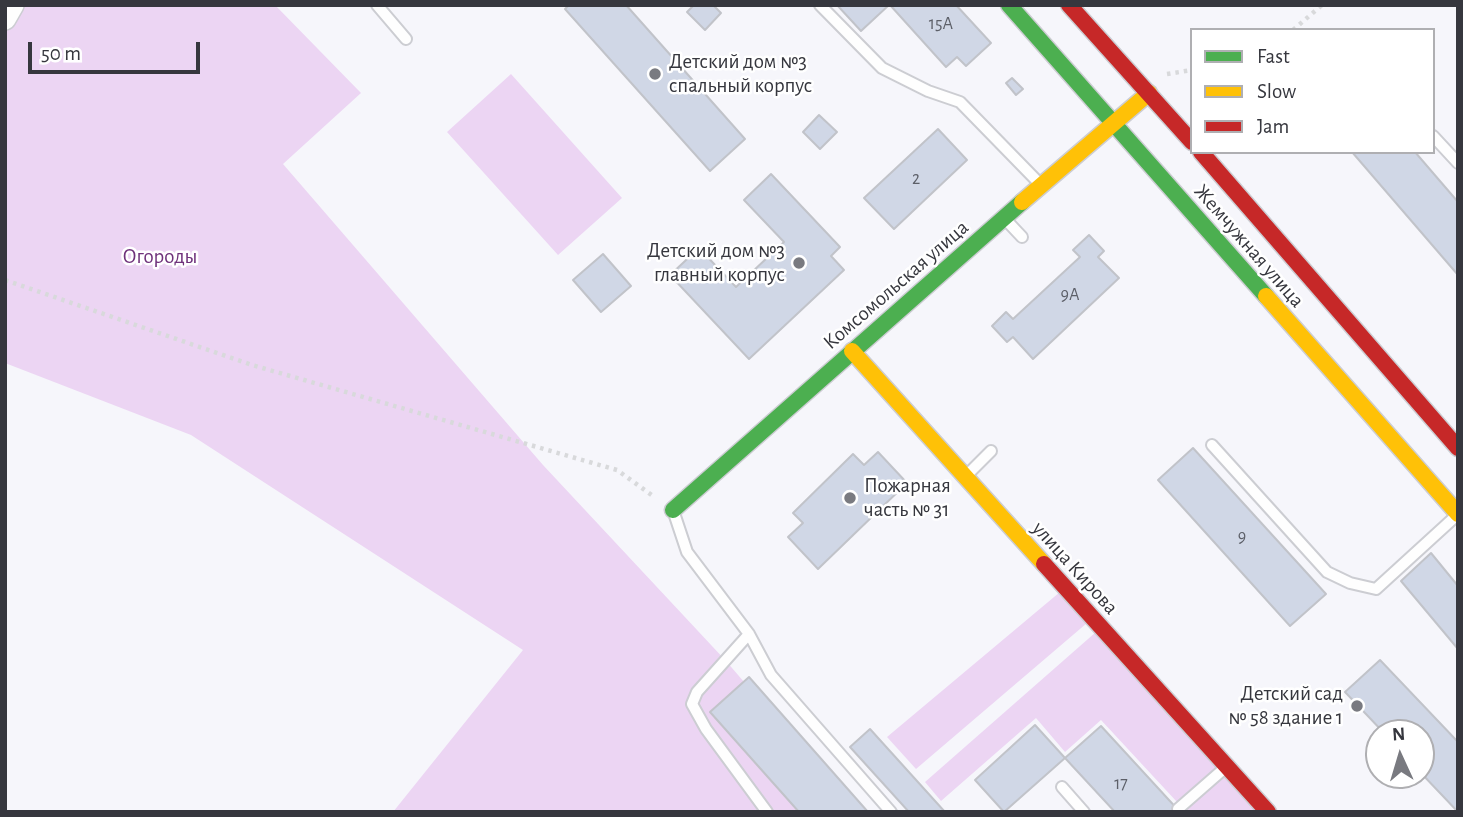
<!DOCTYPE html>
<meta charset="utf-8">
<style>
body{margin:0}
#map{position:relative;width:1463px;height:817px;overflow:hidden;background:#f6f6fb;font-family:"Alegreya Sans",sans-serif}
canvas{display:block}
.frame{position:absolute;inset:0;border:7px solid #36373e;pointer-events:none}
.legend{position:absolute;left:1190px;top:28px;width:245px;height:126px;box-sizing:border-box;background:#fff;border:2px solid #afafb2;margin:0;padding:9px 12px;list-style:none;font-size:21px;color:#36373e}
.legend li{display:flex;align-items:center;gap:14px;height:35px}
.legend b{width:35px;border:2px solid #afafb2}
.north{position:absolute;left:1365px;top:719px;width:70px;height:70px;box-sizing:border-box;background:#fff;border:2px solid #afafb2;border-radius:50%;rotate:356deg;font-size:19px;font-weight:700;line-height:28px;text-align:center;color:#36373e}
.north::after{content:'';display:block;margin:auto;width:24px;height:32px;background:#797a80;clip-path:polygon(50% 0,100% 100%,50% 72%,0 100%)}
.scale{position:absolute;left:28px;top:42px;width:172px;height:32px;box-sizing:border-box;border:4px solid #36373e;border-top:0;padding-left:9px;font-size:21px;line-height:24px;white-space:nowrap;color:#36373e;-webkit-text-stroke:5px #fff;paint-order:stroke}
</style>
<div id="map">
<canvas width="1463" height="817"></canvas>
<div class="frame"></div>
<ul class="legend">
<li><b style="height:9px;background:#4caf50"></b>Fast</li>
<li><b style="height:9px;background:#ffc107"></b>Slow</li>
<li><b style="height:9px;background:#c62828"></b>Jam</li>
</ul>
<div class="north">N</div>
<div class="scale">50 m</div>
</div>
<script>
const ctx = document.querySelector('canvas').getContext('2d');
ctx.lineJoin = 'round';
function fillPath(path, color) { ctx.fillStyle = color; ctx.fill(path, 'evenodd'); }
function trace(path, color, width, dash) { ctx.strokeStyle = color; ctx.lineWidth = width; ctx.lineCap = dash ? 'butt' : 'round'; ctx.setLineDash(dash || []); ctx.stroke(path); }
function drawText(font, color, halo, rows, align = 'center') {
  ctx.font = font + ' "Alegreya Sans",sans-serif'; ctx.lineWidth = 5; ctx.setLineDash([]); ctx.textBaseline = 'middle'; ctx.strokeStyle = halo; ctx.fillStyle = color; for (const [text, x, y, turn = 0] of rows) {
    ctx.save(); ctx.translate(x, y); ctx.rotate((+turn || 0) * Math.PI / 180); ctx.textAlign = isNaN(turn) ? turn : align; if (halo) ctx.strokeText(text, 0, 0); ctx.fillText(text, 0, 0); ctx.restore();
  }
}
fillPath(new Path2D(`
 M5 5H275L361 93 283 164 543 465 726 661 856 812H393L523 650 191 435 5 363Z
 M511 74 622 198 558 255 447 132Z
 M1060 592 1087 623 916 769 887 737Z
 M1096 632 1218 768 1177 802 1101 720 1065 752 1036 718 941 801 925 782Z
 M1224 775 1259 812 1184 810Z`), '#ecd5f3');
const building = new Path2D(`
 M569 5H626L745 139 710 171 565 9Z
 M694 5H713L721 13 705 30 687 12Z
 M837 5H889L861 31Z
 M890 5H956L991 43 966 66 957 57 946 67Z
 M1012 78 1023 89 1016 95 1006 83Z
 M819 115 837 132 820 149 803 132Z
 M938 129 967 160 894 229 864 198Z
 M1352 152H1415L1458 202V275Z
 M771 174 840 247 831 256 844 270 749 359 670 275 699 248 736 287 784 242 744 200Z
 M1089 235 1104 251 1098 257 1119 278 1033 359 1013 337 1007 342 992 326 1006 312 1013 319 1080 257 1073 250Z
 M603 254 631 286 601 312 573 280Z
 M1193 448 1326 594 1290 626 1158 480Z
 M878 452 907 483 818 569 788 537 803 523 793 513 853 454 864 465Z
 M1431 553 1458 586V649L1401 581Z
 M1380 660 1458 742V812L1421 773V733H1384L1345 692Z
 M749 677 868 812H799L710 712Z
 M1035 725 1065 758 1004 812 975 780Z
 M1101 726 1180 812H1115L1065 758Z
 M870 729 945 812H909L850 747Z`);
fillPath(building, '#d0d7e6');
trace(building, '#c1c3c9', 2);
const lane = new Path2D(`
 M377 5 406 39
 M820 5 882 68 928 91 960 102 1040 184
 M1433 136 1458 163
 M1006 220 1022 237
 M1212 445 1327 572 1350 583 1376 589 1456 516
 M967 475 991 451
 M674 513 687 552 749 634 771 675 891 812
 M749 634 697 692 692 704 706 729 767 812
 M1062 787 1084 812
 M1178 809 1226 767`);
const street = new Path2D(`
 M5 19 13 5`);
const fast = new Path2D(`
 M1009 5 1266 296
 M673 510 1022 202`);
const slow = new Path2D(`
 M1022 202 1149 93
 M1266 296 1458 514
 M852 351 1044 564`);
const jam = new Path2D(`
 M1069 5 1192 142
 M1201 152 1458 448
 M1044 564 1268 812`);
trace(lane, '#cccdd2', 14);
trace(street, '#cccdd2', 24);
trace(fast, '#cccdd2', 19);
trace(slow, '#cccdd2', 19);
trace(jam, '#cccdd2', 19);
trace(new Path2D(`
 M1293 30 1322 5
 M1167 74 1192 70
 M5 280 252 365 617 470 653 496`), '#d8d9db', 4.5, [3.5, 5]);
trace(lane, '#fefefe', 10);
trace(street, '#fefefe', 21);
trace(fast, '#4caf50', 16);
trace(slow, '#ffc107', 16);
trace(jam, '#c62828', 16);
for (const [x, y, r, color] of [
 [655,74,7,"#797a80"],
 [799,263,7,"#797a80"],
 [850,498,7,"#797a80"],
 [1357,706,7,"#797a80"]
]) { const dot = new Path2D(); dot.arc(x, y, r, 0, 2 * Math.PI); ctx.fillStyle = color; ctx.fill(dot); trace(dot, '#fff', 2.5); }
drawText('18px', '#5c5f68', null, [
 ["15А",941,24],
 ["2",916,179],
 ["9А",1070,295],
 ["9",1242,537],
 ["17",1121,784]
]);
drawText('21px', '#36373e', '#fff', [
 ["Детский дом №3",669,62],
 ["спальный корпус",669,86],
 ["Детский дом №3",785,251,"right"],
 ["главный корпус",785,275,"right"],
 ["Пожарная",864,486],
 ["часть № 31",864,510],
 ["Детский сад",1343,694,"right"],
 ["№ 58 здание 1",1343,718,"right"]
], 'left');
drawText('21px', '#36373e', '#fff', [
 ["Жемчужная улица",1249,246,49],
 ["Комсомольская улица",896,285,-41],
 ["улица Кирова",1075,568,48]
]);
drawText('21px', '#6f327b', '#fff', [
 ["Огороды",160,257]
]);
</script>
